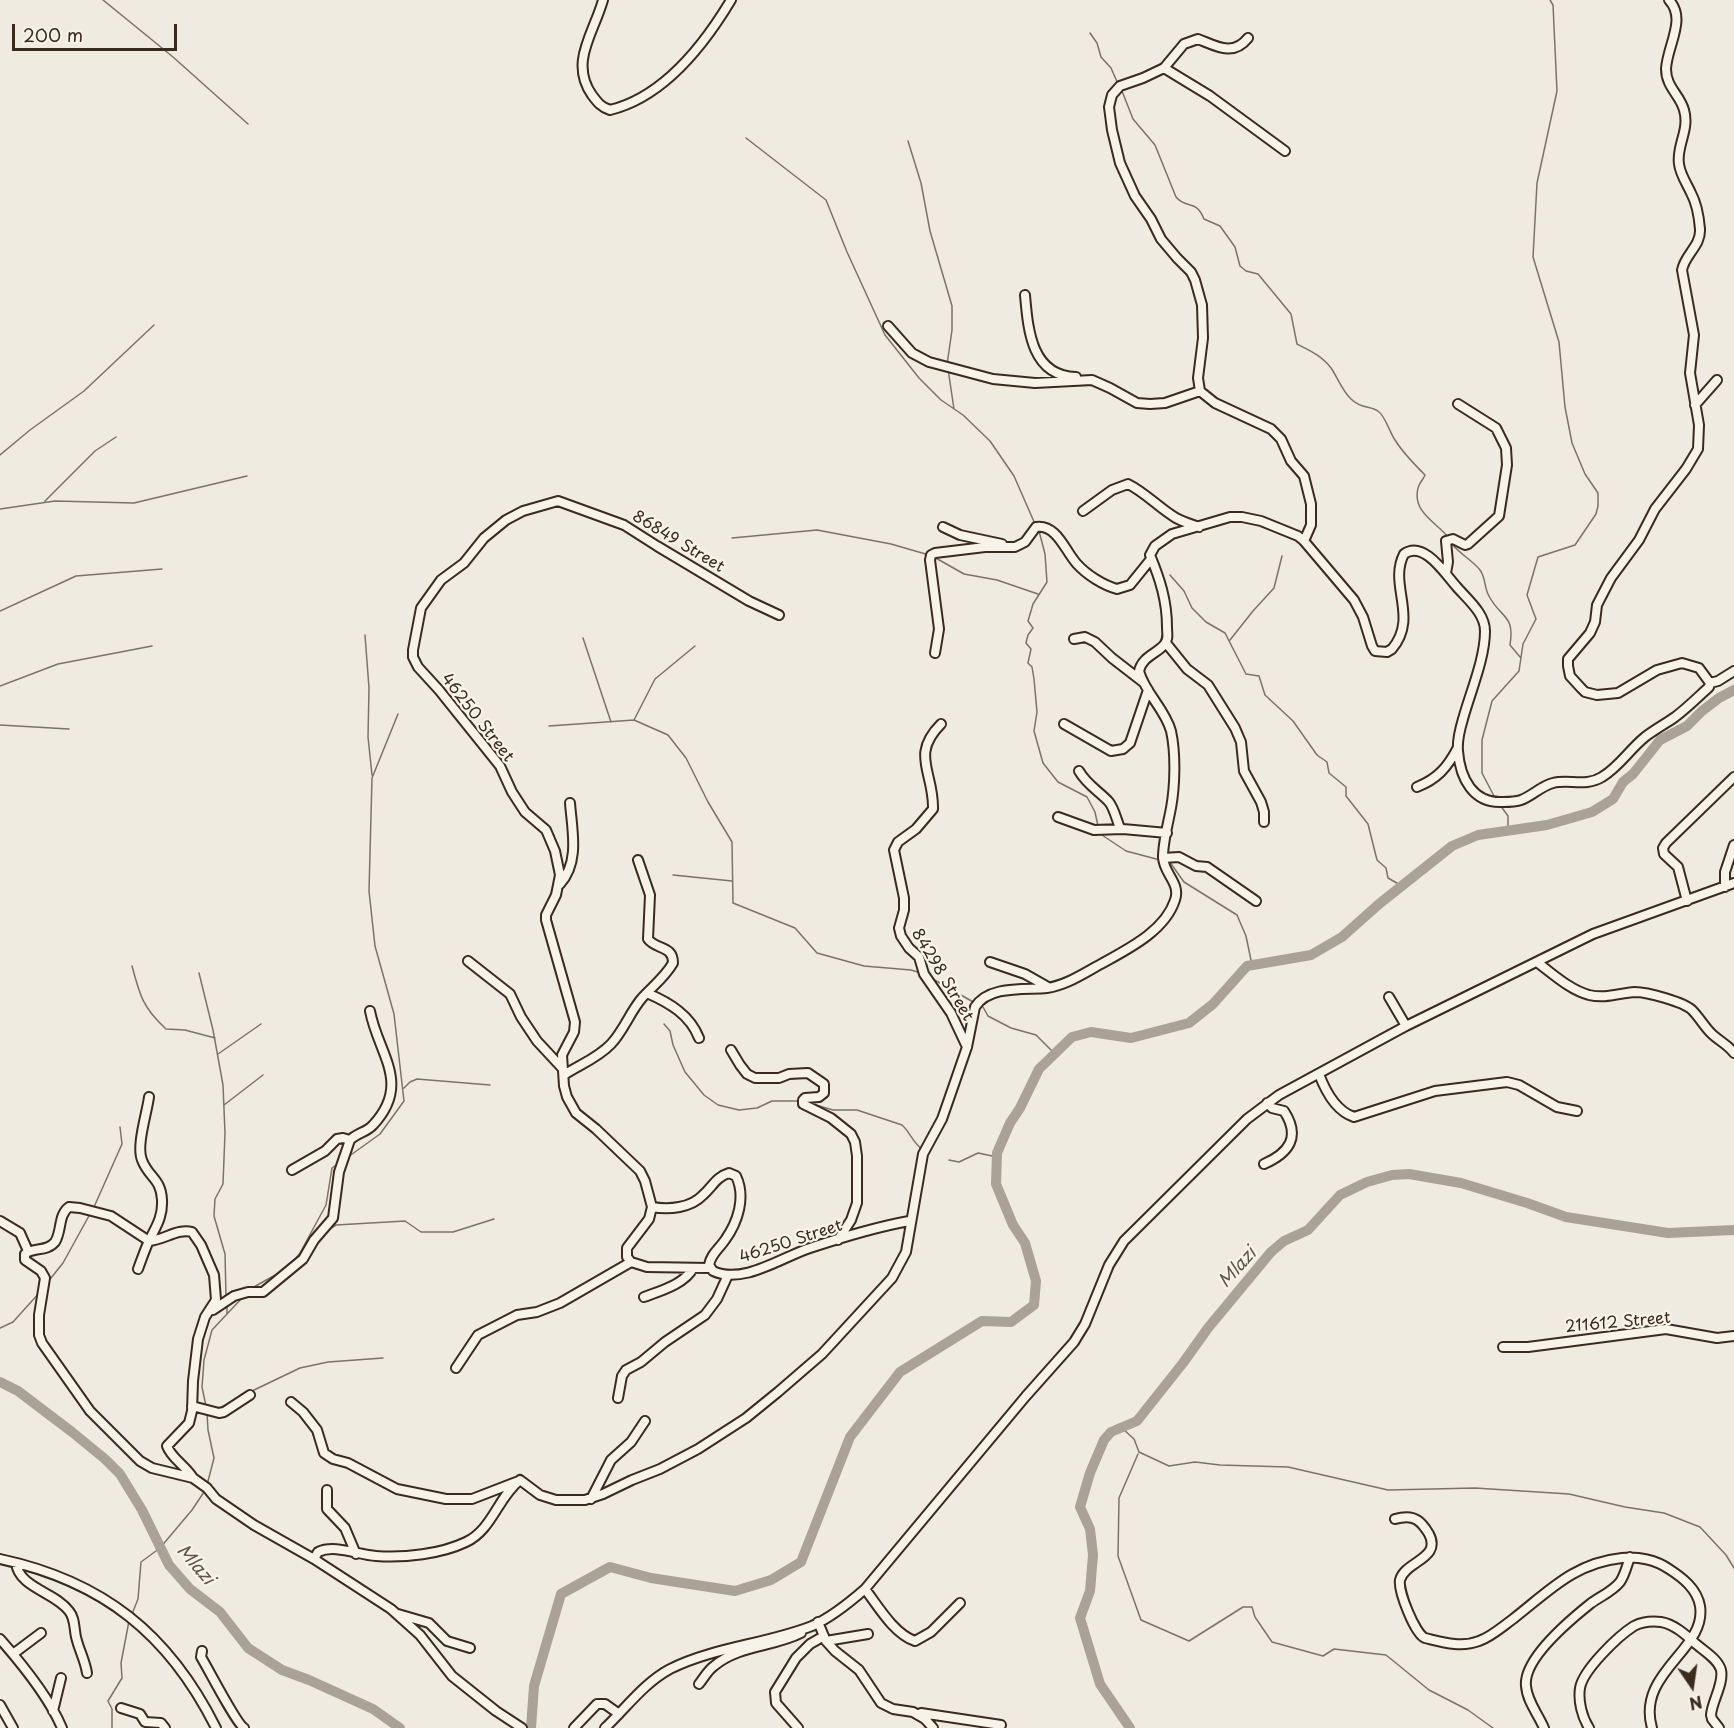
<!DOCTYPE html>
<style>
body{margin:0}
#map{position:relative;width:1734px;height:1728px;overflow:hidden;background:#efebe0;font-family:"Playpen Sans",sans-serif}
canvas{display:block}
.north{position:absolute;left:1662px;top:1656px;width:60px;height:60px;-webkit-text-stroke:4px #f7f3e8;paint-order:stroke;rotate:167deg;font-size:16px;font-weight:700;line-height:24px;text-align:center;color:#3b2a1e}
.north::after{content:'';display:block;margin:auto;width:21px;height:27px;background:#3b2a1e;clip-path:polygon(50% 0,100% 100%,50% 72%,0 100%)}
.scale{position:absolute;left:12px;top:24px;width:165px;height:27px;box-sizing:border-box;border:3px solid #3b2a1e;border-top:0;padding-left:8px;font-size:18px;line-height:21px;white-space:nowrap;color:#3b2a1e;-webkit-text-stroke:4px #f7f3e8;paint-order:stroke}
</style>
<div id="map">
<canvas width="1734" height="1728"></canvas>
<div class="north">N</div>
<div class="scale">200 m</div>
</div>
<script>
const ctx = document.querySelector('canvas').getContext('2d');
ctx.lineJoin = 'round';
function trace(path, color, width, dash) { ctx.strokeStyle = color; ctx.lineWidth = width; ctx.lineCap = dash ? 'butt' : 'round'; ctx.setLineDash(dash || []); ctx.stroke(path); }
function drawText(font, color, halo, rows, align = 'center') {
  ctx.font = font + ' "Playpen Sans",sans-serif'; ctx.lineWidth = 4.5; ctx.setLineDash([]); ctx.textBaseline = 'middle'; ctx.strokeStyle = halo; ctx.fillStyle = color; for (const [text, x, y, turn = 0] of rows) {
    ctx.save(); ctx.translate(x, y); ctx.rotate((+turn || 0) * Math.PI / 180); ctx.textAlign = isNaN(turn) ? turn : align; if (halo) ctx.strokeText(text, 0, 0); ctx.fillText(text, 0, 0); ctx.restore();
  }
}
trace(new Path2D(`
 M103 0 173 57 248 124
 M1090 33 1097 43 1101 57 1111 68 1118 84
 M1122 91 1133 119 1155 145 1176 197C1187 210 1195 198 1204 219L1220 226 1235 247 1240 266 1246 271 1258 274 1291 314 1297 344C1309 350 1322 356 1331 368 1338 378 1341 389 1351 399 1362 410 1371 405 1379 412 1385 416 1390 433 1395 440 1403 453 1414 464 1425 475 1423 480 1419 483 1418 488 1412 512 1436 522 1448 537
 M746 138 826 200 847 252 885 335 919 378 941 400 963 415 990 441 1014 476 1035 524
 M908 141 921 183 930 231 952 306V330L947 365
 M948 369 954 409
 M0 455 30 430 84 391 154 325
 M45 501 95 451 116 437
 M0 509 55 501 134 503 247 476
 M1039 531 1045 554 1047 582 1033 604 1028 621 1033 628 1028 635 1026 643 1031 649 1028 663 1032 667 1034 679 1037 712 1034 731 1043 763 1058 782 1087 797 1095 812 1098 826
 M732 538 817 530 891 544 929 555
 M1452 544C1460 554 1472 560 1480 570 1486 578 1484 588 1489 596 1501 619 1515 614 1510 645L1520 657
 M934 557 964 574 997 580 1038 594
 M1170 575 1184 591 1192 608 1206 622 1225 633 1246 674 1259 676 1265 695 1293 721 1317 755 1327 762 1329 773 1346 787V796L1368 824 1377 860 1386 868 1388 878 1402 886
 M0 611 76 576 162 569
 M365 635 369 688 368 737 372 775
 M583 638 611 722
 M1230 640 1253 611 1274 588 1282 556
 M0 686 58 664 152 646
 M634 720 655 679 695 646
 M0 725 69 729
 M549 726 634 720 668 735 686 758 708 802 732 842 733 903 795 928 817 953 864 966 911 970 921 973
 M1495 798 1482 773V740L1492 701 1519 671 1523 644 1536 619 1527 595 1538 557 1575 545 1596 514 1598 506V493L1585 474 1572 443 1565 407 1559 342 1533 257 1537 183 1557 91 1553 5 1550 0
 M1500 805 1508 816V831
 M1099 833 1126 851 1160 860
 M1169 861 1184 882 1237 915 1246 936 1252 965
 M673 875 732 881
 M132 966C140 996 143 1008 166 1029L185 1030 215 1038
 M199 973 213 1030 223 1085 225 1133 223 1184 215 1199 214 1216 225 1254 226 1296
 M931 978 975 1003
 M983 1007 988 1016 1011 1028 1036 1035 1055 1054
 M664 1024 670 1031 673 1045 685 1072 704 1095 718 1105 739 1110 757 1108 772 1101H800
 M218 1054 261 1024
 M404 1088 410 1082 417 1079 490 1085
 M809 1103 833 1110H857L902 1125C910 1132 913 1143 922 1149
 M224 1105 263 1075
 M348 1157 380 1134 404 1101 394 1014 375 946 369 891 372 778 398 714
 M949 1160 959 1162 978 1153 997 1157
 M94 1207 122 1144 120 1127
 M325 1232 336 1225 405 1221 421 1232H453L494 1219
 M47 1283 63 1263 90 1214
 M252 1288 277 1274 294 1261 300 1253 326 1205 332 1168 339 1163
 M227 1304V1314
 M0 1328 13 1322 40 1292
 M252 1391 300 1368 328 1362 383 1358
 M206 1406 202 1387 204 1360 212 1330 242 1298
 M217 1409 235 1401
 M207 1413 208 1430 214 1458 207 1485
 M1123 1429 1134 1439 1139 1452 1169 1466 1195 1462 1220 1465 1288 1467 1388 1490 1475 1488 1569 1494 1625 1507 1664 1513 1700 1527 1726 1555 1734 1568
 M1138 1454 1119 1498 1118 1556 1141 1620 1189 1641 1243 1607H1252L1255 1617 1272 1642 1323 1656 1334 1649 1386 1655 1429 1690 1468 1710 1493 1728
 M132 1614 138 1599 141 1562 160 1548 192 1510 206 1489
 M112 1728V1709L108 1701 122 1678 121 1663 129 1621`), '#7e7266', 1.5);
trace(new Path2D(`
 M0 1382 18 1391 72 1432 105 1459 120 1474 142 1510 169 1565 190 1589 220 1612 248 1648 282 1670 309 1680 373 1709 400 1728
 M531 1728 534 1686 561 1594 610 1567 651 1578 735 1591 771 1580 801 1562 850 1437 900 1372 982 1321 1011 1322 1034 1305 1036 1281 1025 1243 1013 1225 996 1184 997 1153 1010 1123 1020 1108 1039 1069 1072 1037 1091 1032 1131 1038 1189 1023 1213 1004 1247 966 1311 955 1342 937 1379 904 1452 846 1478 835 1547 825 1592 812 1613 799 1623 782 1633 774 1660 740 1687 726 1702 711 1719 698 1734 690
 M1130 1728 1100 1684 1080 1618 1090 1591 1093 1555 1090 1529 1080 1507 1090 1473 1104 1440 1111 1432 1137 1421 1183 1363 1208 1328 1271 1252 1284 1241 1308 1230 1340 1195 1367 1182 1392 1175 1409 1174 1461 1183 1527 1203 1566 1217 1668 1233 1734 1230`), '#aaa296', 10);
const minor = new Path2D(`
 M603 0C594 33 569 62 592 95 598 103 601 107 610 110 664 97 704 45 731 0
 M1669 0C1687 19 1667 46 1666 69 1666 87 1680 95 1684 110 1690 130 1676 146 1679 164 1680 174 1687 184 1691 193 1697 204 1699 217 1700 229 1701 246 1685 254 1682 270L1694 335 1690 373 1699 425 1698 449 1686 469 1655 509 1639 540 1611 578 1597 605 1595 622 1590 633 1568 659V666L1570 676 1581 688 1585 692 1597 695 1618 693 1657 670 1682 663 1699 668 1710 683
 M1248 38C1233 57 1216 46 1198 39L1184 44 1164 68 1143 78 1120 86 1112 95 1109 107 1112 130 1120 163 1135 196 1151 219 1161 239 1177 258 1191 272 1195 280 1202 305 1203 338 1198 378 1200 391 1215 403 1271 429 1281 439 1291 461 1304 476 1311 504V525L1304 541
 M1164 68 1210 96 1285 151
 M1025 295C1028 329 1031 376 1076 377
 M888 326 912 353 929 362 993 379 1035 383 1092 380 1110 388 1137 403 1150 404 1165 403 1200 391
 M1695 405 1717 380
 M1083 511 1112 490 1128 484C1146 493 1159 508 1176 518 1183 522 1191 524 1199 527
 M943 527 960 535 1002 544
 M1446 573 1448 562 1446 541 1453 539 1465 545 1468 544 1499 516 1507 465 1506 448 1496 428 1458 404
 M779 615 749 601 657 546 624 525 558 501 523 511 506 520 484 538 464 563 441 580 421 608 413 650V657L418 667 439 690 500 766 512 792 525 812 546 830 555 851 560 875 556 895 546 915V920L575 1022 574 1032 562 1055 564 1086 567 1097 576 1113 596 1129 640 1171 645 1181 652 1207C669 1210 691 1208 703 1195 713 1186 716 1177 729 1173L736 1176C746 1197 738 1222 725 1240 719 1249 711 1254 709 1265L713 1271C743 1285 782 1257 810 1248 843 1237 876 1227 909 1221
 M1074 639 1085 637 1095 642 1112 658 1143 682
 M1166 643 1187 669 1208 685 1235 728 1241 742 1244 771 1261 802 1264 812V822
 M935 653 939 629 930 560 931 555 935 553 985 547H1015L1025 542 1036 527C1057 524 1065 551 1077 564 1087 575 1103 585 1117 589L1130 585 1151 559
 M941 724C910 755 934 772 933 809L916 829 898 842 894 850 904 898V910L899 928 901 936 909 948 919 957 924 974 951 1013 967 1047
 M1064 724 1111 751 1123 749 1130 743 1148 690
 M1079 771C1087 785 1099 791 1109 802 1114 808 1117 821 1120 828L1123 829
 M1417 787C1437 779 1447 768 1457 749
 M1058 817 1094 830 1123 829 1167 833
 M1163 858 1179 857 1196 866 1207 867 1256 901
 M560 884C580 862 572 830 570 803
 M1725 887V872L1734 845
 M1687 901 1678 867 1664 854 1663 848 1666 843 1734 777
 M468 961 510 994 521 1017 537 1041 563 1069
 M990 962 1025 974 1048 987
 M1538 963C1553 974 1570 990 1589 995 1606 999 1619 993 1635 992 1647 992 1684 1002 1692 1010 1700 1018 1705 1028 1713 1035 1721 1042 1728 1045 1734 1053
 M647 993C670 1003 690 1015 699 1038
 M1389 997 1406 1026
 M731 1050 740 1065 747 1074 755 1078H779L789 1074 808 1073 824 1084V1093L819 1097 805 1098 803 1100V1104L831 1118 851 1134 855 1142 857 1156V1203L851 1220 838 1240
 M1319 1074C1325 1090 1336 1111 1354 1117L1435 1091 1507 1082 1519 1085 1557 1107 1577 1111
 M564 1075C579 1065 598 1058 611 1044 624 1030 630 1012 642 998 653 986 665 977 673 963 673 945 656 950 648 939L650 895 638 860
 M1264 1164C1289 1153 1301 1137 1284 1111L1272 1108 1267 1103
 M292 1170 325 1151 337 1139 343 1138 350 1140
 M69 1207 80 1208 111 1216 149 1241C164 1240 178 1228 192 1232L201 1245 214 1275 216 1300 205 1317 198 1339 193 1381 192 1411 189 1423 167 1446C171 1458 186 1466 193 1478L152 1468 140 1461 90 1411 42 1343 39 1335V1315L45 1278 41 1271 25 1260V1254C33 1247 47 1252 55 1242 62 1231 58 1215 69 1207Z
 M652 1207 649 1219 627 1248V1257L631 1262 647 1267 710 1268
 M0 1221 20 1233 28 1251
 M138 1269C141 1261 144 1252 148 1243 155 1228 163 1218 162 1200 161 1178 148 1177 142 1160 136 1146 147 1113 149 1097
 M644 1297C660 1291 685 1284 693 1268
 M213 1310 234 1296 248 1292H263L303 1259 314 1240 333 1218 339 1172 350 1140C357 1133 367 1132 373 1125 412 1083 378 1054 370 1011
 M1503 1347H1528L1666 1329 1717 1338 1734 1336
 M456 1368 478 1335 517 1315 537 1312 560 1303 631 1262
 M618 1398 622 1376 626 1370 641 1362 665 1342 705 1315 717 1299 728 1275
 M291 1402 303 1412 317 1430 324 1453 333 1459 348 1463 397 1489 446 1499H472L516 1482
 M192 1406 219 1413 224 1412 250 1395
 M193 1478 207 1488 216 1499 254 1525 314 1559 391 1609 420 1635 452 1676 496 1711 522 1728
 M327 1490V1509L345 1528 356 1554
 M591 1499 611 1460 631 1442 645 1421
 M1395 1519C1402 1517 1411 1516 1417 1520 1422 1523 1426 1529 1429 1534 1442 1559 1405 1561 1400 1580 1398 1591 1415 1634 1425 1638 1442 1642 1461 1648 1479 1641 1491 1637 1502 1627 1513 1619 1549 1591 1574 1563 1622 1558 1638 1556 1656 1560 1669 1569 1683 1578 1697 1589 1700 1606 1707 1650 1636 1672 1652 1728
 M0 1559C103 1581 169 1634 216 1728
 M314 1559 318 1552C335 1544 358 1555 376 1556 405 1558 441 1554 466 1542 492 1530 498 1497 520 1480L540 1495 556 1500H585L603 1494 632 1480 660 1469 698 1449 746 1418 778 1392 822 1354 892 1278 906 1252 923 1154 942 1119 949 1099 967 1047 975 1007C989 985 1025 990 1047 988 1067 985 1084 973 1101 964 1128 949 1165 931 1175 900 1181 883 1163 873 1163 857 1163 842 1168 824 1171 808 1175 786 1176 754 1171 731 1165 709 1145 693 1139 671 1142 657 1156 654 1164 645 1169 639 1167 634 1167 627 1167 601 1160 579 1150 555L1155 546 1172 534 1230 517H1242L1261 521 1298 536 1304 541 1354 600 1363 617 1372 646 1375 651 1387 652 1392 649C1419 617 1388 585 1404 554 1424 540 1445 574 1456 586 1467 599 1485 613 1485 631 1485 659 1470 693 1463 719 1460 729 1457 741 1458 751 1460 778 1473 804 1503 802 1509 802 1515 802 1521 800 1532 796 1541 786 1553 783 1569 779 1586 787 1602 777 1619 767 1629 750 1645 737 1654 730 1665 724 1675 717 1687 708 1698 697 1709 687L1710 683 1718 681 1734 671
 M16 1563C19 1588 55 1592 69 1611 75 1618 74 1628 76 1637 79 1650 85 1660 87 1673
 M865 1589C878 1606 894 1634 915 1641L931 1632 960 1603
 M398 1614 429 1623 447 1641 470 1648
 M818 1622 826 1641 835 1651 859 1670 881 1703 893 1709 913 1712 925 1719 933 1728
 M0 1639C22 1664 49 1697 62 1728
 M826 1641 868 1634
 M202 1651 201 1657C209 1670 236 1723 244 1728
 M13 1654 41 1633
 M699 1684C704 1678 708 1670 714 1666 739 1645 774 1647 801 1633
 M0 1705 13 1728
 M121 1708 140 1714 145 1722 161 1723 165 1728
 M53 1711 61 1678
 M918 1715 921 1713 1001 1725
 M574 1728 597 1704H605L619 1714
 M605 1728C626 1708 644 1683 670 1669 714 1647 766 1644 812 1626 832 1617 849 1603 865 1589L1026 1396 1074 1342 1085 1324 1109 1265 1124 1241 1247 1119 1279 1095 1406 1026 1593 934 1734 883
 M798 1728 776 1703 775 1692 796 1658 810 1644 824 1636
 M1544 1728C1538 1714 1527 1701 1526 1686 1523 1659 1570 1620 1590 1604 1599 1597 1612 1592 1620 1582 1625 1575 1627 1565 1630 1557
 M1589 1728C1582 1717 1578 1701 1580 1688 1583 1670 1618 1636 1634 1626 1642 1622 1652 1621 1661 1622 1674 1624 1686 1635 1696 1644 1704 1651 1718 1659 1721 1670 1724 1684 1712 1701 1711 1715L1712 1719 1719 1728`);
trace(minor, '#3b2a1e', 12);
trace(minor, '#f7f3e8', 8);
drawText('16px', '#3b2a1e', '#f7f3e8', [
 ["86849 Street",678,542,31],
 ["46250 Street",477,718,52],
 ["84298 Street",942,975,59],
 ["46250 Street",791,1242,-18],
 ["211612 Street",1618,1323,-5]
]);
drawText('italic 18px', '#625448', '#f7f3e8', [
 ["Mlazi",1238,1268,-48],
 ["Mlazi",195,1565,49]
]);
</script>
